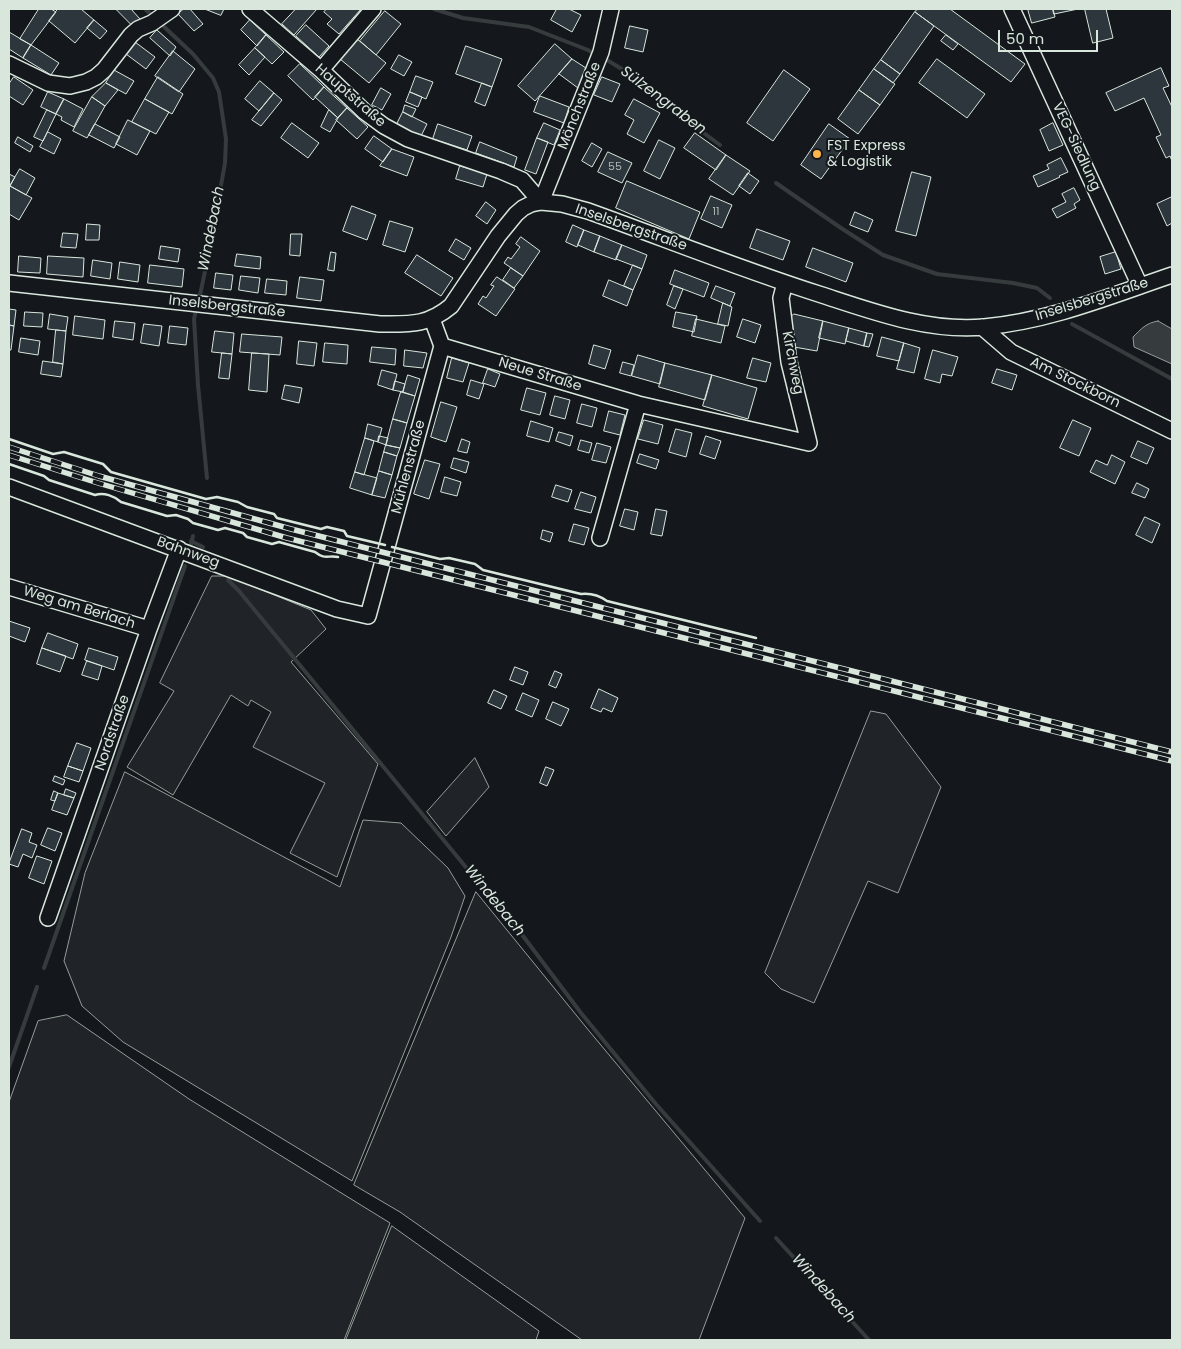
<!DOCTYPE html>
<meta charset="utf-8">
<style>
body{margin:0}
#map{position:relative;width:1181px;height:1349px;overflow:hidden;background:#14181c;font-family:Poppins,sans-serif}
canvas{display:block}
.frame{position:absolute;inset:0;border:10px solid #d8e6dc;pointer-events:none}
.scale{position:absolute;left:998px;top:30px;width:100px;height:22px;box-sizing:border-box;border:2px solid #d8e6dc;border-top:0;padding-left:6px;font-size:15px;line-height:18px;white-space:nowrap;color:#d8e6dc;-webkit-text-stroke:4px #14181c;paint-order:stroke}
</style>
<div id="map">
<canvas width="1181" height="1349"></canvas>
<div class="frame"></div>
<div class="scale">50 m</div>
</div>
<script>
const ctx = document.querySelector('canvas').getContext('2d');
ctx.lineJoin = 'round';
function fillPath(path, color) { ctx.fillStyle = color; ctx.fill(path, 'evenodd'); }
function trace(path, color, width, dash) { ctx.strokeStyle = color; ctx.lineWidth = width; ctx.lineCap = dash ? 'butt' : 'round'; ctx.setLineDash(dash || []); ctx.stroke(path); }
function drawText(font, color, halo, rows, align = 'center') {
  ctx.font = font + ' Poppins,sans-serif'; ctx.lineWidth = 4; ctx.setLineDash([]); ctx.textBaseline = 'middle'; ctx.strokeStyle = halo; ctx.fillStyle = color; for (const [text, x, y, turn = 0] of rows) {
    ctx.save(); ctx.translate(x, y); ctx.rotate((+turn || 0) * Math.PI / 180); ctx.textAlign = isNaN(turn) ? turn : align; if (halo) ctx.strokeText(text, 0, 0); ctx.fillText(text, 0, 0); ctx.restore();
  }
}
const green = new Path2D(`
 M212 576H228L311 610 326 629 291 662 378 764 337 877 290 853 325 783 253 747 271 712 251 700 248 706 231 695 173 795 127 767 174 691 160 683Z
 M871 711 886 714 941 787 898 893 868 881 814 1003 781 989 765 973Z
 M475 758 489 787 446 836 427 812Z
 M125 772 340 887 363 820 401 823 448 868 465 896 451 937 352 1181 123 1042 82 1006 64 961 85 873Z
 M476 892 590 1032 745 1218 699 1340H582L400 1212 354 1185Z
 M67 1015 189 1099 390 1223 344 1340H9V1102L38 1021Z
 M392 1226 539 1331 536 1340H346Z`);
fillPath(green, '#202428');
trace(green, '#939e99', 1);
const water = new Path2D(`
 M1158 321 1172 329V364L1134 347 1133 337C1141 329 1146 323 1158 321Z`);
fillPath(water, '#363b3e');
trace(water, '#939e99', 1);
trace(new Path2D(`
 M145 9 155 18
 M434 9 463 18 529 27 588 50 595 54
 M160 23 193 54 213 78 219 92 226 139 225 163 209 252 199 300
 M602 57 630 74 666 105 720 145
 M776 183 841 228 883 255 937 274 1013 283 1037 288 1050 298
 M197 306 194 319 198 385 207 478
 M1072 324 1172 379
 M191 541 203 547
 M191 544 193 536
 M228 580 239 591 469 871 508 916 581 1013 655 1103 760 1221
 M44 968 185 566
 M9 1067 37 987
 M776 1238 869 1340`), '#363b3e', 4);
const building = new Path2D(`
 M39 9H51L56 12 31 45 20 39Z
 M58 9H81L94 20 75 43 49 21Z
 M116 9H131L140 19 133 26Z
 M184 9H190L203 24 194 31 178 14Z
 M205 9H224L221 15Z
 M296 9H317L294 35 282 24Z
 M327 9H361L339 34 327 24 332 19 324 12Z
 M557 9H569L581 15 572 32 551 20Z
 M918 9H950L1025 64 1011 82 915 12Z
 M1028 9H1053L1055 17 1032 23Z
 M1053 9H1078L1054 14Z
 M1085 9H1106L1113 38 1093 43Z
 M385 11 401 24 376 55 360 41Z
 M915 12 934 26 900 74 881 60Z
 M94 20 107 31 100 39 87 28Z
 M250 20 266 35 257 46 241 30Z
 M306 25 329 46 319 57 296 36Z
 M630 26 648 30 643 52 625 48Z
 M157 30 176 47 170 56 150 38Z
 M9 32 31 45 23 58 9 49Z
 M266 35 284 52 272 64 255 48Z
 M946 35 958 44 953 50 941 41Z
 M357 39 386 63 369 83 340 59Z
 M135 42 155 57 146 69 126 54Z
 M555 44 572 59 535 101 518 86Z
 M31 45 59 63 51 75 23 58Z
 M466 46 502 59 492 87 456 74Z
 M255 48 265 57 249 75 239 65Z
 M173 51 195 69 179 92 155 76Z
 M399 55 412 62 404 76 391 69Z
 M572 59 586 68 578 88 559 74Z
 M937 59 985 94 967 118 919 83Z
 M881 60 900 74 893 83 874 69Z
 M300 64 324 87 313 100 288 76Z
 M1161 68 1169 86 1163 88 1172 107V161L1170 156 1166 158 1156 137 1161 135 1144 98 1115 111 1106 93Z
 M874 69 895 84 880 105 859 90Z
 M114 70 134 81 126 94 106 83Z
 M784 70 810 89 773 141 747 123Z
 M416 76 433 82 426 99 410 92Z
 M14 77 33 90 23 105 9 96V84Z
 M158 77 183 94 172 114 145 99Z
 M602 77 620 84 612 102 594 95Z
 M260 81 274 93 259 111 245 99Z
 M106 83 118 90 105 106 92 97Z
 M482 83 492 87 485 106 475 102Z
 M324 87 347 108 338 118 315 97Z
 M381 88 391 94 382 110 372 105Z
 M859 90 880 105 858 134 838 119Z
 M48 92 64 99 56 114 41 107Z
 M410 92 422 97 418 107 406 102Z
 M274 93 282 100 261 126 252 120Z
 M540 96 569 107 564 123 534 112Z
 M92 97 105 106 87 138 73 131Z
 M64 99 83 109 74 127 61 120 62 117 56 114Z
 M145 99 169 112 156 134 132 122Z
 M634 99 660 113 644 143 627 134 634 120 625 115Z
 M405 105 416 109 412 117 403 112Z
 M347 108 368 127 357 139 336 120Z
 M47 110 56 114 43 141 34 137Z
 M329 110 338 118 330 132 321 127Z
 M403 112 427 124 420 138 396 126Z
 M128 120 150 131 137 155 116 144Z
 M292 123 319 143 308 158 281 138Z
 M544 123 560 130 554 145 537 138Z
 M1053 123 1063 145 1049 151 1040 130Z
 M95 124 120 137 114 148 89 135Z
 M438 124 472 136 467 150 433 139Z
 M829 124 850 139 821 179 801 165Z
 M48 132 61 139 54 154 40 147Z
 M695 133 726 155 716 170 684 148Z
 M374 136 392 149 383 162 365 149Z
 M18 137 33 146 30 152 15 143Z
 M537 138 548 142 536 174 525 170Z
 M659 140 675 148 660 179 644 171Z
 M480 142 517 157 514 167 476 153Z
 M592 143 602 149 592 167 582 161Z
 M392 149 414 157 407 176 380 166Z
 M608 152 632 163 622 183 598 172Z
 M726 155 750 171 733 195 709 179Z
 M1061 158 1068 172 1059 176 1060 177 1038 187 1033 176 1049 169 1047 165Z
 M460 166 487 174 483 187 456 179Z
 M20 169 35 178 26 195 10 186Z
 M912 172 931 177 916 236 896 231Z
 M748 173 759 181 750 194 739 186Z
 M9 174 15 177 10 186 9 185Z
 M627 181 700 212 689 239 616 208Z
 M10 186 32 198 19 220 9 214V189Z
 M1074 188 1080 200 1074 204 1076 208 1057 218 1052 209 1066 202 1062 194Z
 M711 196 732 205 722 228 701 219Z
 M1172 197V223L1167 226 1157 204Z
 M486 202 496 210 487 224 476 216Z
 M352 206 376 215 367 240 343 231Z
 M855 212 873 220 868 232 850 225Z
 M390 221 413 228 405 252 383 245Z
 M87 224 100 225 99 240H86Z
 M573 225 584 230 577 247 566 242Z
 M757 229 790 241 783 260 750 248Z
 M584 230 600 236 594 252 578 245Z
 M63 233 78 234 76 248 61 247Z
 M291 234H302L300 256 290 255Z
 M600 236 622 245 616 260 594 252Z
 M521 237 540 251 523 276 504 263 508 257 511 259 520 247 516 244Z
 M456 239 471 248 464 260 449 251Z
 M622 245 647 255 642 269 616 259Z
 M161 246 180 249 178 262 159 259Z
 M813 248 853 263 846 282 806 267Z
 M331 252 336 253 334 271 328 270Z
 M1116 252 1121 269 1105 274 1100 257Z
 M237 254 261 257 260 269 235 266Z
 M417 255 453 278 441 296 405 273Z
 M19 256 41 258 40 273 18 272Z
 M48 256 84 258 83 277 47 274Z
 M93 260 112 263 110 279 91 276Z
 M120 262 140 265 138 282 118 279Z
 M150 265 184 269 182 287 148 283Z
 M633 265 642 269 633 290 624 286Z
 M511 268 523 276 514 288 503 280Z
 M675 270 709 283 704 297 670 284Z
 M216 273 233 275 231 290 214 288Z
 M241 276 260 278 258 293 239 290Z
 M300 277 324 280 321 301 297 298Z
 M497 277 515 289 496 316 478 304 483 296 486 298 494 286 491 285Z
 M267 279 287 281 286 295 265 293Z
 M609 280 633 290 627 306 603 296Z
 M674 286 683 289 675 309 667 305Z
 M716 286 735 293 730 306 711 298Z
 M723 303 732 307 728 326 718 324Z
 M9 309 16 310 14 326 9 325Z
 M25 312 43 313 42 327 24 326Z
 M676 312 697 316 694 332 673 327Z
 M50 314 68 317 66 331 48 329Z
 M794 314 823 321 817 351 794 347 790 318Z
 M75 316 105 320 103 339 73 335Z
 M696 319 725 326 721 343 692 336Z
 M743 319 761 325 755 343 737 337Z
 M115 321 135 323 133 340 113 337Z
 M823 321 849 328 845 344 819 338Z
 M144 324 162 326 159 346 141 343Z
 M9 325 14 326 11 350H9Z
 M170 326 188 328 186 345 168 343Z
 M849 328 867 333 864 346 846 341Z
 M56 330 66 331 63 364 53 362Z
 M215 331 234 333 232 354 212 352Z
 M867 333 873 334 869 347 864 346Z
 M242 334 282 337 280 355 240 352Z
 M882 337 904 343 899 361 877 356Z
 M21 338 40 341 38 355 19 352Z
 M299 341 317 343 314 366 297 364Z
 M325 343 348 345 347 364 323 362Z
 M904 343 920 348 914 373 897 369Z
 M594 345 611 350 605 369 589 364Z
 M372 347 396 349 395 365 370 362Z
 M405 350 427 353 423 368 404 366Z
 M933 350 958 357 952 376 942 374 940 383 925 379Z
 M222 353 232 354 229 379 219 378Z
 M252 353 269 354 267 392 249 390Z
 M638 355 665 363 660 384 632 376Z
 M452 358 469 363 463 382 447 378Z
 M753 358 771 363 766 382 747 378Z
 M43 361 63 364 61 377 41 374Z
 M623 362 634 365 631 376 620 373Z
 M665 363 712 375 705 400 659 387Z
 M488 369 500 374 495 387 483 383Z
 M997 369 1017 375 1012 390 992 383Z
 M382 370 397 374 393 390 378 385Z
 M408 375 420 379 415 396 403 392Z
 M712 375 757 388 748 419 703 406Z
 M471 380 484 384 479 399 467 395Z
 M395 381 405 384 403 392 393 390Z
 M285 385 302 388 299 403 282 399Z
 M527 388 546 393 540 415 521 410Z
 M401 392 415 396 407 423 393 419Z
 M555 396 570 400 565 419 550 415Z
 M441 402 457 407 446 442 431 437Z
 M582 404 597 408 592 427 577 423Z
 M609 411 625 415 620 435 604 431Z
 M393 419 407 423 400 448 386 445Z
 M644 420 663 425 658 444 638 439Z
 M1073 420 1091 428 1079 456 1060 448Z
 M531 421 553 428 549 442 527 436Z
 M368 424 382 428 378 442 365 438Z
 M676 429 692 433 686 457 669 452Z
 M559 432 573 436 570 446 556 441Z
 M379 436 388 438 386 445 378 442Z
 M706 436 721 441 715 459 700 454Z
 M365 438 374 441 364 475 355 472Z
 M462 439 470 442 467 453 458 451Z
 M581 440 592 443 589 453 578 450Z
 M1138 441 1154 448 1147 464 1131 457Z
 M597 443 611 447 606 463 592 460Z
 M386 445 400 448 397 456 384 452Z
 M384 452 397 456 392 475 379 471Z
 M640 454 659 460 656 469 637 463Z
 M1112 455 1125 462 1115 484 1090 472 1096 460 1107 465Z
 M454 458 469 462 466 473 451 468Z
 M425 460 440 464 429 499 414 494Z
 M379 471 392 475 385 498 372 495Z
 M355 472 377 478 372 495 350 488Z
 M445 477 461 482 457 496 441 492Z
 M1137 483 1149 489 1145 498 1132 493Z
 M556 485 572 490 568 502 552 497Z
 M581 492 596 497 591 513 575 509Z
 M625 509 638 512 634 530 620 526Z
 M656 509 667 511 662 536 651 534Z
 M1145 517 1160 524 1152 543 1136 535Z
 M574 524 589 528 584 545 569 541Z
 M543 530 553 533 550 542 541 539Z
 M9 621 30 628 25 642 9 636Z
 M48 633 78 644 73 659 42 648Z
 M42 648 66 656 60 672 37 664Z
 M89 648 118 657 114 670 85 660Z
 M87 661 102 666 98 680 82 675Z
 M515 667 528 672 523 685 510 680Z
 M555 671 562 674 556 688 549 685Z
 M599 689 618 698 612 712 603 708 601 712 591 708Z
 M494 690 507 696 501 709 488 703Z
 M523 693 539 700 532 717 516 710Z
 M553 702 569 709 561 726 546 719Z
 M77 743 91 748 83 771 68 766Z
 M68 766 83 771 79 782 64 777Z
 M546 767 554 770 547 786 540 783Z
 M55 776 65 780 63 785 53 781Z
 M66 789 76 793 74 798 64 795Z
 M54 791 58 793 55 801 51 800Z
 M58 793 74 798 67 815 52 810Z
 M48 828 62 833 55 851 41 845Z
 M22 829 32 833 29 842 37 845 32 858 23 854 18 867 9 864Z
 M37 856 52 861 44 884 29 878Z`);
fillPath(building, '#2c363c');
trace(building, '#d8e6dc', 1);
const minor = new Path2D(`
 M250 9 321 70 365 112 384 126 408 139 501 171 522 180 541 202
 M1012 9 1140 286
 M9 64 48 83 70 86 86 82 96 77 104 70 131 35 138 29 152 23 172 9
 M321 70 373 9
 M541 202 601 52 611 9
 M9 283 380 324C409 324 427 326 451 306L498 236 516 214 523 208 531 204 541 202 562 204 588 211C666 239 743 270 822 295 874 312 928 332 984 327 1050 321 1110 296 1172 275
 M982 327 1011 352 1172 431
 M442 346 638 404 809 443 789 362 781 298 785 283
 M9 487 337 609 368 616 442 346 432 319
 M600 538 638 404
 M9 587 149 629
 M48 918 149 629 179 549`);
trace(minor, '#d8e6dc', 18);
trace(minor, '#14181c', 15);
const rail = new Path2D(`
 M9 447 99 476 291 529 1172 752
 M9 455 98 483 287 538 1172 761`);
trace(rail, '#d8e6dc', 5.5);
trace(rail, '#14181c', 4, [11]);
trace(new Path2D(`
 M9 439 53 454 64 452 103 464 111 472 206 499 217 497 238 502 247 507 274 514 277 518 321 529 327 527 344 531 347 536 385 545
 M9 464 44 476 49 480 95 495C104 492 114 496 121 502L167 516 176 515 188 519 193 523 218 530 225 528 243 533 247 537 272 544 279 542 315 552C325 560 328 555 338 557
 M392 547 440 559 449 558 475 564 483 570 581 594C590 593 600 596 607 601L756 638`), '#d8e6dc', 2.5);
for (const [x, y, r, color] of [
 [817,154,5,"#ffb74d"]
]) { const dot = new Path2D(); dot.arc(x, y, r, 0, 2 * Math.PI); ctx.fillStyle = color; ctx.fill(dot); trace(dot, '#14181c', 2); }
drawText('11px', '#adbab4', null, [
 ["55",615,167],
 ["11",716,212]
]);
drawText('14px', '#d8e6dc', '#14181c', [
 ["Hauptstraße",350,96,41],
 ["Mönchstraße",580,106,-68],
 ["VEG-Siedlung",1076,147,65],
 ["Inselsbergstraße",631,228,19],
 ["Inselsbergstraße",1092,300,-17],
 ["Inselsbergstraße",227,307,6],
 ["Kirchweg",792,363,79],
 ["Neue Straße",540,375,17],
 ["Am Stockborn",1075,383,26],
 ["Mühlenstraße",409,467,-75],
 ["Bahnweg",188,553,20],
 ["Weg am Berlach",79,608,17],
 ["Nordstraße",113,733,-71]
]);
drawText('14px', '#d8e6dc', '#14181c', [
 ["FST Express",827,146],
 ["& Logistik",827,162]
], 'left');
drawText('italic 15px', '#d8e6dc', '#14181c', [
 ["Sülzengraben",663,101,37],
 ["Windebach",212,229,-79],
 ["Windebach",494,901,51],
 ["Windebach",823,1289,48]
]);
</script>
